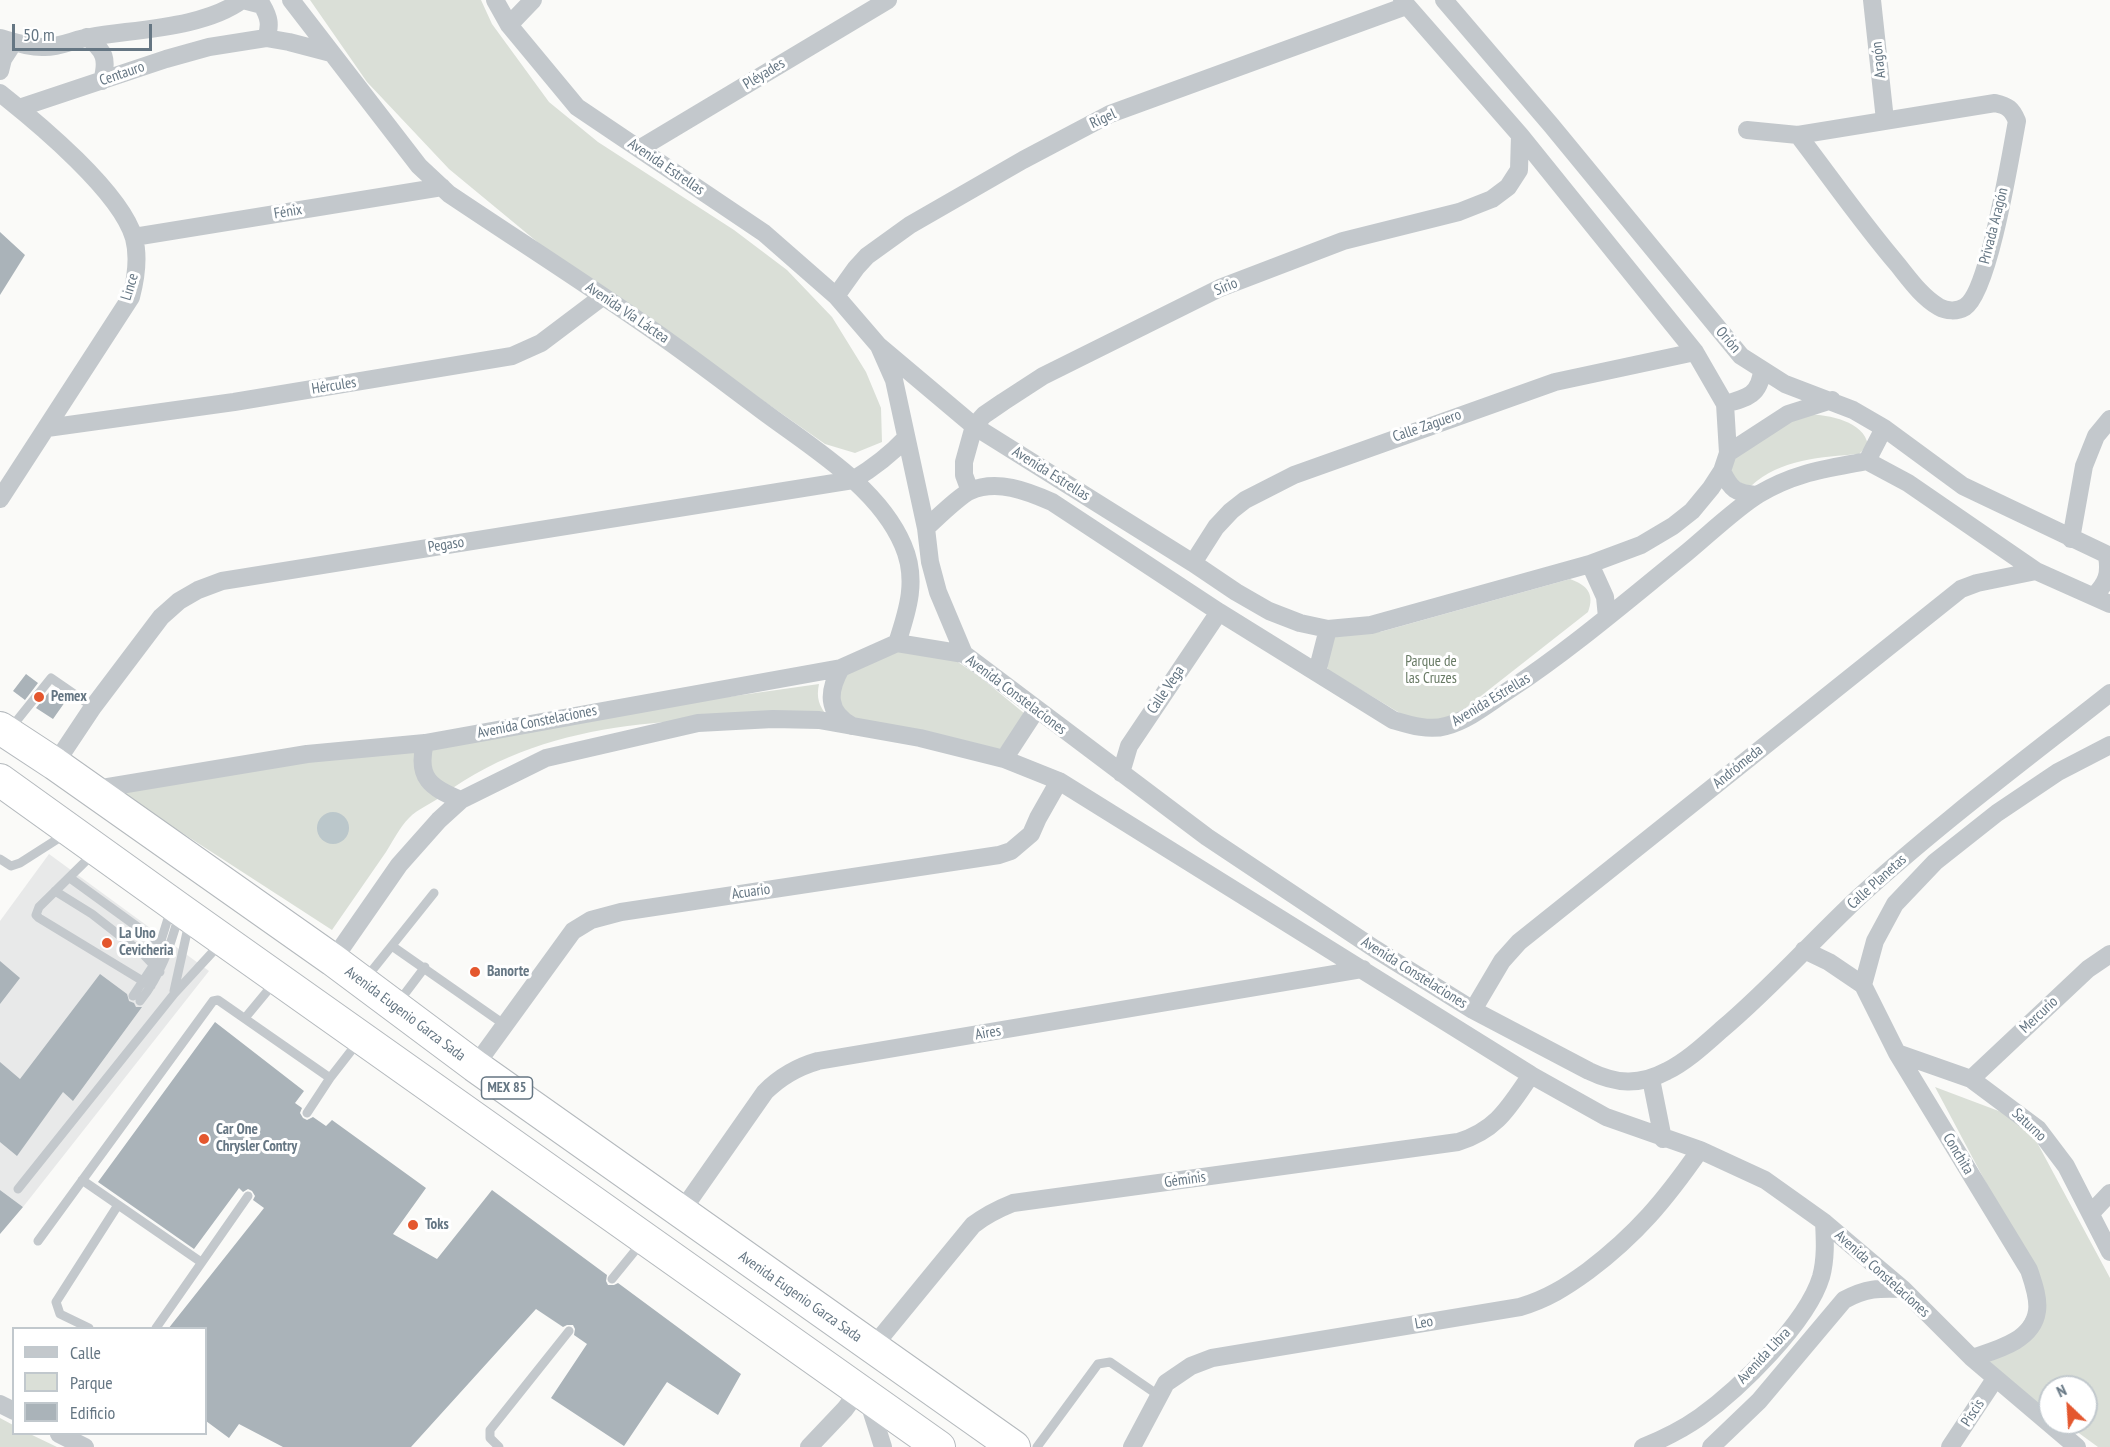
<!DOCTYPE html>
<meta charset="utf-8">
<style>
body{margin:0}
#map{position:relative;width:2110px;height:1447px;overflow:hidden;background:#fafaf8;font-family:"PT Sans Narrow",sans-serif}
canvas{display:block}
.legend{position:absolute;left:12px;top:1327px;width:195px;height:108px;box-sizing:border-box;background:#fff;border:2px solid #c1c8cd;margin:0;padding:8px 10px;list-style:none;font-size:18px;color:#657683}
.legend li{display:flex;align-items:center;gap:12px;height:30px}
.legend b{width:30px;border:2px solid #c1c8cd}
.north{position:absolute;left:2038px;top:1375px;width:60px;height:60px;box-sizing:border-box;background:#fff;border:2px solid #c1c8cd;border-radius:50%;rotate:335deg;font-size:16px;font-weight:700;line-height:24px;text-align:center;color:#657683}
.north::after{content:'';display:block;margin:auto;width:21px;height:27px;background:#e4572e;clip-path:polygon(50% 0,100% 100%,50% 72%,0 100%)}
.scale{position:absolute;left:12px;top:24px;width:140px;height:27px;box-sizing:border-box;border:3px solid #657683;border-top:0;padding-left:8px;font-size:18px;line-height:21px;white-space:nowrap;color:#657683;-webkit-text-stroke:4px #fff;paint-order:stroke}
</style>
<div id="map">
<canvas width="2110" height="1447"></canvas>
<ul class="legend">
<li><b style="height:8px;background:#c3c8cc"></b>Calle</li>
<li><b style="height:16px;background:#dadfd7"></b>Parque</li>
<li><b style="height:16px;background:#aab3b9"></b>Edificio</li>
</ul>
<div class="north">N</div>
<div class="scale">50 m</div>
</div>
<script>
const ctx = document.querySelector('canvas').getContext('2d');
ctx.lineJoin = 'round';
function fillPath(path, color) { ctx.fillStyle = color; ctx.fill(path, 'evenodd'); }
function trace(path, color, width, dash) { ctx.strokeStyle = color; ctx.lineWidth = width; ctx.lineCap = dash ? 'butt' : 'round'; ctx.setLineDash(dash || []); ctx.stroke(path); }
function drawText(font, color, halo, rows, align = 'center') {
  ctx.font = font + ' "PT Sans Narrow",sans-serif'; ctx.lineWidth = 6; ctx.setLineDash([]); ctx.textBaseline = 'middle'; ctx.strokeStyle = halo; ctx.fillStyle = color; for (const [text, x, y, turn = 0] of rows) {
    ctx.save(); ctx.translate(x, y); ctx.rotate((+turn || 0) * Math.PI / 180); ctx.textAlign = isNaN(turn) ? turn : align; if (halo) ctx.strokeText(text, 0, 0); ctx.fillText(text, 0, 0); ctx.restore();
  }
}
fillPath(new Path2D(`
 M49 854 209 971 23 1207 0 1190V921Z`), '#e8e9e9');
fillPath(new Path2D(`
 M310 0H481L492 24 549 102 598 142 734 230 787 270 832 317 866 372 881 408 882 442 855 453 825 444 541 245 449 169 367 82Z
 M1808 414C1829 415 1864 421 1868 445L1859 454C1822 457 1780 459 1751 486L1744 485 1732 477 1730 459 1783 420Z
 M1570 579C1587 585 1595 594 1588 612L1458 714 1441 722 1408 718 1328 670 1326 662 1329 639 1350 631 1380 632Z
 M891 650 952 658 980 677 1025 714 998 752 863 722 840 710 838 679Z
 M819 684C816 698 819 706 828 717 694 720 556 712 443 795 433 803 417 809 409 818 400 827 393 841 386 852 368 878 350 904 332 930L119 792 304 757Z
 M1935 1087 2004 1113 2033 1135 2110 1278V1447H2098L2065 1423H2086V1387H2050V1412L1981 1361 2003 1355 2043 1290Z
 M0 1418 13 1425 14 1434H30L57 1447H0Z`), '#dadfd7');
fillPath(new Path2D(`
 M317 828a16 16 0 1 1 32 0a16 16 0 1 1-32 0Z`), '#bbc7cb');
fillPath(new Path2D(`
 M0 232 25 255 0 295Z
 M26 674 38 683 25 700 13 691Z
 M50 691 65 702 53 719 36 708Z
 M0 961 20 978 0 1004Z
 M100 974 127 994 129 1001 134 1003 136 1007H142L73 1101 63 1092 17 1156 0 1142V1062L20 1079Z
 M215 1022 304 1091 295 1103 302 1108 300 1113 303 1118 307 1120 313 1117 326 1126 332 1120 426 1188 393 1234 437 1259 492 1190 607 1275 606 1281 608 1285H614L618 1283 741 1374 718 1415 667 1382 624 1446 551 1398 587 1344 574 1335 575 1329 573 1325H567L563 1327 536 1309 411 1447H283L239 1424 229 1438 206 1421V1329H168L264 1208 253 1200 255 1196 252 1191 248 1189 243 1192 239 1188 194 1249 98 1182Z
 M0 1190 23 1207 0 1234Z`), '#aab3b9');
const highway = new Path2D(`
 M0 728 55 764 333 960 475 1066 1014 1447
 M0 780 181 910 939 1447`);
trace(highway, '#b4b9bd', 34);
trace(new Path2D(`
 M10 729 51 678 93 707
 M94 853 39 907 36 915 39 918 151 986
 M0 859 11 866 20 863 67 833
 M70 878 161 944 170 948
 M55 891 92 914 142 953 160 972
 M392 946 505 1025
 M366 978 434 893
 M174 991 189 923
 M133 996 153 966 171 909
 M140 1001C161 975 170 947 179 915
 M397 1004 425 967
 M245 1018 274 983
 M307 1113 330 1078 358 1042
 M82 1180 201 1262
 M18 1189 174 994 220 944
 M38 1241 213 1001 218 1000 330 1078
 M612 1279 643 1241
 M89 1328 60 1314 56 1302 118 1205
 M156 1328 248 1196
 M499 1447 490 1438V1430L569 1331
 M1037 1447 1098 1364 1110 1362 1158 1395`), '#c3c8cc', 9);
trace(new Path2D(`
 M243 0 262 5C269 17 271 25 266 38
 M291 0 419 166 449 194C522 243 596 290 668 341 699 363 729 386 760 409 809 446 878 486 903 545 918 579 908 610 897 643
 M495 0 509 25 577 107 764 233 836 296 879 346 894 380 926 528 930 562 938 592 964 654
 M1444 0 1551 125 1741 356 1785 384 1853 410 1884 428 1963 486 2110 556
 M1872 0 1885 120
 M509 25 533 0
 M87 37C105 51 108 59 102 81
 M0 38C14 42 31 48 45 47 60 47 76 39 90 37 137 29 204 28 242 0
 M0 71 3 59 14 42
 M0 93C38 123 121 192 134 238 139 257 136 278 131 297L0 499
 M19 108 166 59 209 47 266 38 289 42 331 53
 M1747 130 1798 135 1995 103C2008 106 2012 109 2017 121 2011 153 1989 292 1965 307 1957 312 1946 311 1939 307 1922 297 1910 280 1898 265 1862 223 1831 178 1798 135
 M639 149 888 0
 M134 237 442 187
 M836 296 856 268 867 256 910 225 1023 160 1110 114 1406 6
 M879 346 974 426 1193 563 1236 592 1269 611 1300 623 1328 629 1371 625 1590 564 1641 545 1673 526 1692 511 1711 488 1722 471 1728 453 1725 404 1695 352 1520 135 1402 0
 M1725 404C1747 398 1760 395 1762 370
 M47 428 234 402 512 356 541 343 602 297
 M1728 453 1788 414 1832 400
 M1867 461 1908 483 2036 571 2110 604
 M1867 461 1884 428
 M1722 471C1731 490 1736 493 1756 495
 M970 491 964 475V462L974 426 984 415 1003 402 1043 376 1220 288 1343 241 1459 212 1492 199 1508 187 1519 170 1520 135
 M926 528C937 518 958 497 970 491 997 479 1027 491 1052 502L1219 612 1393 720C1410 725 1429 731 1446 726 1469 720 1489 703 1509 690 1571 649 1628 600 1685 554 1707 536 1736 508 1759 494 1796 472 1826 469 1867 461
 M2071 539 2084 466 2096 436 2110 419
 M1193 563 1216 527 1231 511 1245 500 1294 475 1555 382 1695 352
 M1590 564 1605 597 1607 617
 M2094 596C2107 583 2110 574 2107 556
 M841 668C828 691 826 712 852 726
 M1317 672 1328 629
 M425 743C416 778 431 788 461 800
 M1004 759 1036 710
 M55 764 93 707 161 617 179 601 198 590 222 581 853 480C873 468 890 455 906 438
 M1121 773 1129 746 1219 612
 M90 790 307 754 425 743 841 668 897 643 964 654 1207 837 1375 949 1473 1010 1589 1071C1616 1084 1639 1086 1667 1071 1687 1061 1704 1045 1721 1030 1770 989 1812 941 1859 897 1939 824 2025 760 2110 693
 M1804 950 1829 962 1863 985 1897 1053 2029 1270C2033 1282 2039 1298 2037 1311 2033 1341 1996 1350 1972 1358
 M333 960 399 865 439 820 461 800 546 758 698 723 773 719 819 720 920 738 1004 759 1059 781 1531 1075 1606 1117 1700 1150 1765 1180 1824 1222 1903 1289 1972 1358 2077 1447
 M1863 985 1875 941 1895 904 1935 862 1997 813 2058 772 2110 745
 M1473 1010 1502 961 1519 942 1961 589 1977 583 2036 571
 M1897 1053 1971 1079 2038 1129 2066 1166 2110 1252
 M475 1066 573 931 591 920 621 912 999 855 1011 851 1031 834 1038 818 1059 781
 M1651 1079 1663 1139
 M1971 1079 2088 969 2110 954
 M681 1212 765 1092C781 1076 797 1067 818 1061L1363 969
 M2091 1213 2110 1193
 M872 1348 973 1225C986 1215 998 1209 1013 1203L1458 1142C1497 1130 1509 1107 1531 1075
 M867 1397 883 1447
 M0 1404 14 1411
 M59 1434 85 1447
 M809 1447 845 1409 859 1390
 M1132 1447 1166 1383 1191 1366 1212 1358 1520 1307C1547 1299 1566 1287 1588 1271 1637 1234 1665 1200 1700 1150
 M1643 1447C1663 1439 1683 1429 1700 1417 1739 1389 1807 1323 1821 1277 1826 1259 1825 1240 1824 1222
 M1711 1447 1759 1401 1844 1300C1866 1288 1879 1288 1903 1289
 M1950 1447 1995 1379`), '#c3c8cc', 18);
trace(highway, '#fff', 32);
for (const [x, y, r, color] of [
 [39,697,6,"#e4572e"],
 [107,943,6,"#e4572e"],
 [475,972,6,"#e4572e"],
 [204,1139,6,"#e4572e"],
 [413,1225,6,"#e4572e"]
]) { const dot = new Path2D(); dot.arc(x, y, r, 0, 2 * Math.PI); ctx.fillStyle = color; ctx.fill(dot); trace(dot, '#fff', 2); }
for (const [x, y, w] of [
 [507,1088,51]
]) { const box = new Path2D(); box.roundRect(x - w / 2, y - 11, w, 22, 4.5); ctx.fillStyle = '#fff'; ctx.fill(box); trace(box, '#657683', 1.5); }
drawText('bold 14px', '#657683', null, [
 ["MEX 85",507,1088]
]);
drawText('15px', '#657683', '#fff', [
 ["Aragón",1879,60,-96],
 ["Centauro",122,74,-19],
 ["Pléyades",764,74,-31],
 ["Rigel",1103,119,-25],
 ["Avenida Estrellas",666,167,34],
 ["Fénix",288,212,-9],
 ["Privada Aragón",1994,226,-76],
 ["Lince",130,287,-73],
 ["Sirio",1226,287,-23],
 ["Avenida Vía Láctea",627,313,34],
 ["Orión",1728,340,49],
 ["Hércules",334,386,-9],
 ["Calle Zaguero",1427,426,-19],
 ["Avenida Estrellas",1051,474,32],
 ["Pegaso",446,545,-9],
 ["Calle Vega",1166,690,-56],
 ["Avenida Constelaciones",1016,695,37],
 ["Avenida Estrellas",1491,700,-31],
 ["Avenida Constelaciones",537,722,-11],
 ["Andrómeda",1738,767,-39],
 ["Calle Planetas",1877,882,-42],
 ["Acuario",751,892,-8],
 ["Avenida Constelaciones",1414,973,32],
 ["Avenida Eugenio Garza Sada",405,1014,37],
 ["Mercurio",2039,1015,-43],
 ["Aires",988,1033,-10],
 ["Saturno",2029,1125,43],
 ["Conchita",1958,1154,59],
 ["Géminis",1185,1180,-8],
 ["Avenida Constelaciones",1882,1274,42],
 ["Avenida Eugenio Garza Sada",800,1297,35],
 ["Leo",1424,1323,-10],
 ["Avenida Libra",1764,1356,-47],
 ["Piscis",1973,1413,-57]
]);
drawText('15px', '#687a64', '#fff', [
 ["Parque de",1431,662],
 ["las Cruzes",1431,679]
]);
drawText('bold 15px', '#657683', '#fff', [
 ["Pemex",51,697],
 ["La Uno",119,934],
 ["Cevicheria",119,951],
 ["Banorte",487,972],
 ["Car One",216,1130],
 ["Chrysler Contry",216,1147],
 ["Toks",425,1225]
], 'left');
</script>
